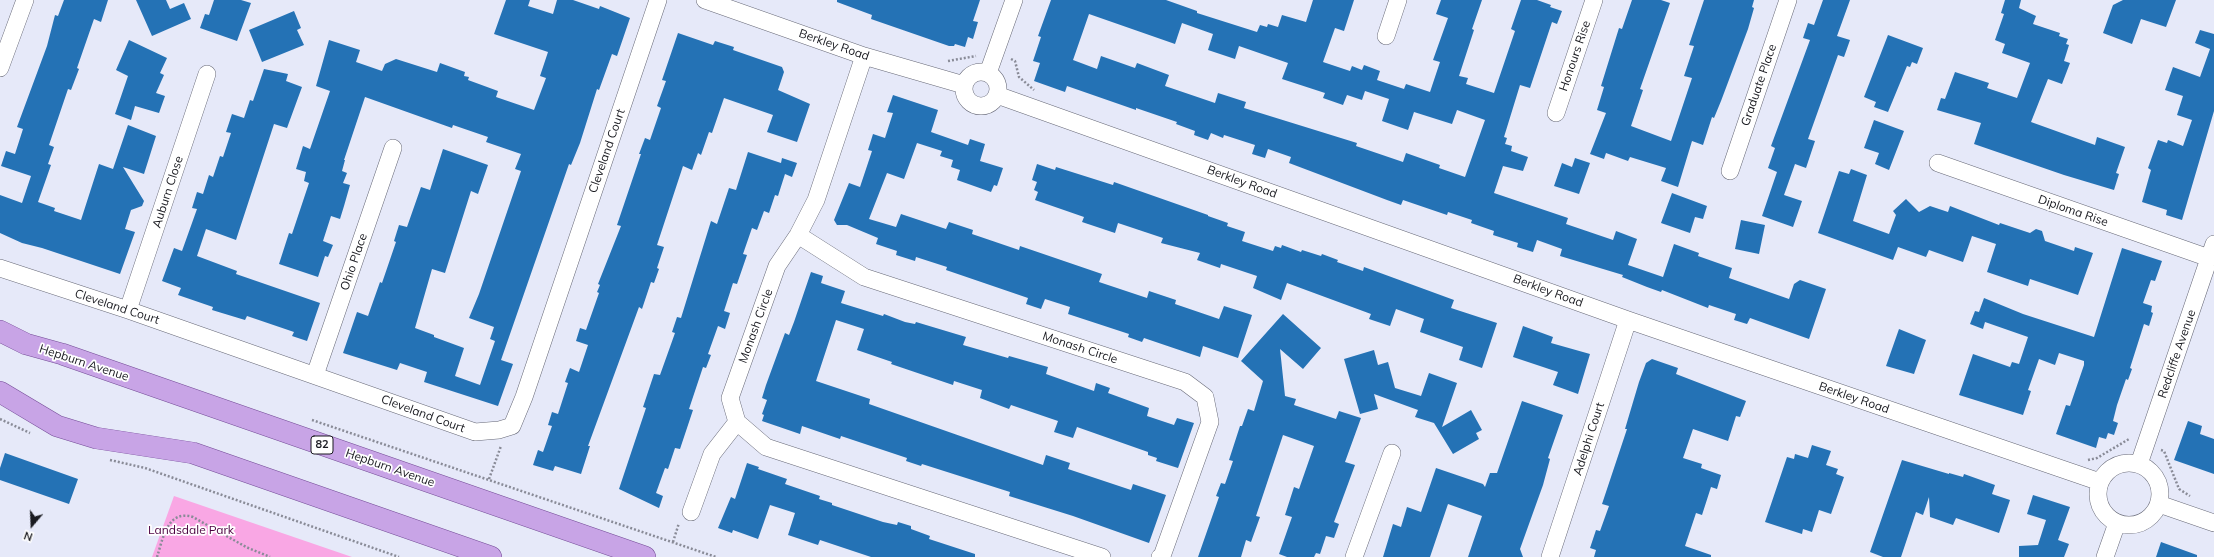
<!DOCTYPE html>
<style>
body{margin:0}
#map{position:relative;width:2214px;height:557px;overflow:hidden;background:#e6e9f9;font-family:Mulish,sans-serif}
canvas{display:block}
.north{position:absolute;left:12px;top:505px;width:40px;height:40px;-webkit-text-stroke:3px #fff;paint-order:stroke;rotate:199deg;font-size:11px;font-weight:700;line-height:16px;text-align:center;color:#1a1b21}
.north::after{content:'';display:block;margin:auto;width:14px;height:18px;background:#1a1b21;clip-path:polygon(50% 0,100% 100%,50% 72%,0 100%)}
</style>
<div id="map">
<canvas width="2214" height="557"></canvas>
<div class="north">N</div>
</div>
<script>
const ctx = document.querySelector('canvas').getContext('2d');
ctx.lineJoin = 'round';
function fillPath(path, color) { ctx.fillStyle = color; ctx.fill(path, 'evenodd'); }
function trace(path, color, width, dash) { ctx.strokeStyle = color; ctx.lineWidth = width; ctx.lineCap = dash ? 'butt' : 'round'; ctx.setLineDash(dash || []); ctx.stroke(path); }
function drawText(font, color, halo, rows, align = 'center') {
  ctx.font = font + ' Mulish,sans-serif'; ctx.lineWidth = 3.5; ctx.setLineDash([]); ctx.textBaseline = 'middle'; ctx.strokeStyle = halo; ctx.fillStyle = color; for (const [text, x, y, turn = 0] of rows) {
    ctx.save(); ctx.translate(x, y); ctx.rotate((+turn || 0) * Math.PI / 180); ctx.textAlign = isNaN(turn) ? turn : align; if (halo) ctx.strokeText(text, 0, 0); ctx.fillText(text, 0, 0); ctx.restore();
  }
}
fillPath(new Path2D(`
 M174 496 352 557H152Z`), '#f9a7e4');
fillPath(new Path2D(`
 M64 0H108L101 22 94 19 77 68 79 69 71 90 68 89 49 145 54 147 48 164 51 165 38 202 55 208 54 211 81 220 99 164 113 169 128 125 156 136 144 174 123 167 144 201 142 206 131 210 125 229 135 232 120 274 42 248 22 243 0 233V195L22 203 31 176 1 166 6 151 15 154 23 129 17 127 47 46 55 15 58 16Z
 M136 0H166L170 9 184 3 191 19 152 36Z
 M214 0H241L251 3 237 41 200 28 205 14 209 15Z
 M506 0H530L528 6 553 14 557 0H573L599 9 600 6 630 18 617 56 612 54 599 90 597 89 580 143 571 165 569 164 501 360 513 364 498 406 424 382 427 372 400 363 397 370 343 353 357 312 368 316 380 282 382 283 396 242 394 241 399 225 407 227 421 187 430 190 443 149 488 165 478 194 471 191 445 273 432 269 415 328 434 335V337L464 348 455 376 480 385 495 341 490 339 494 327 469 318 479 294 521 171 515 169 521 154 486 142 488 137 453 125 452 128 365 97 344 160H345L342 171 347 173 343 183 350 185 344 206 340 219 331 216 323 241 333 245 328 257 325 256 318 277 279 264 289 233 292 234 309 183 304 181 306 172 296 169 303 146 310 149 330 91 316 86 329 40 360 50 356 62 382 71 385 64 396 59 437 72 440 63 465 72 464 76 469 77 468 80 498 91 496 97 534 110 546 78 540 76 548 52 494 34Z
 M837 0H980L973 21 978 22 973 39 968 37 965 47 955 44 954 46H949L871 19 872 15 837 2Z
 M1051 0H1166L1197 11V13L1257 32 1260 25 1267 27 1268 24 1278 27 1282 15 1306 22 1313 0H1354L1344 31 1335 28 1323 62 1350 71 1352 66 1362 70 1364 65 1380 71 1377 80 1404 89 1406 84 1430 92 1440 62 1433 60 1448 18 1436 14 1441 0H1482L1472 29 1474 30 1459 76 1468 78 1466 84 1494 93 1515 31 1511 29 1521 0H1537L1551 5 1550 7 1562 11 1557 24 1552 22 1530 88 1520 85 1504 137 1507 138 1505 144 1512 146 1511 151 1528 157 1523 171 1503 166 1494 193 1568 218 1566 224 1613 240 1616 231 1637 239 1628 265 1663 277 1674 244 1699 253 1698 256 1732 268 1729 278 1789 299 1794 284 1800 280 1826 289 1809 339 1750 318 1747 324 1734 320 1736 314 1709 305 1708 308 1662 290 1661 292 1647 287 1622 277 1623 275 1560 256 1562 249 1537 240 1533 252 1517 247 1518 243 1493 235 1494 231 1471 223 1472 220 1448 212 1447 215 1403 200 1401 205 1387 200 1289 163 1291 157 1268 149 1265 158 1252 154 1255 145 1224 135 1223 138 1211 133 1208 140 1194 135 1195 131 1176 124 1177 122 1136 108V110L1067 86 1065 92 1034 81 1040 63 1033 61 1041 37 1038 36ZM1089 14 1175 44 1182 23 1213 34 1208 50 1235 59 1239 46 1288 63 1282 79 1325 93 1323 98 1343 105 1347 95 1362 100 1365 91 1389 99 1382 121 1408 130 1414 112 1452 124 1457 110 1485 120 1465 177 1439 168 1440 165 1406 153 1403 162 1356 146 1357 143 1244 108 1246 102 1218 93 1215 103 1165 86 1169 75 1137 63 1135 68 1101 56 1097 69 1073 60Z
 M1632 0H1661L1670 3 1640 89 1643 90 1631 126 1671 141 1692 78 1684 76 1694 46 1689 45 1704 0H1754L1752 7 1754 8 1748 29 1721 101 1714 118 1712 117 1703 145 1692 141 1678 187 1661 181 1666 168 1630 157 1628 161 1606 153 1604 159 1590 154 1606 113 1597 110 1604 87 1601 86 1619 28 1622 29Z
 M1823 0H1850L1837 36 1850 40 1844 57 1838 55 1808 139 1815 141 1806 168 1795 164 1784 195 1802 201 1793 227 1762 216 1777 172 1768 168 1775 148 1771 146 1810 40 1803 38 1808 23 1814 25Z
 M2005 0H2021L2019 8 2036 16 2033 24 2060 33 2059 36 2068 39 2066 44 2069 45 2064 61 2070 63 2062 84 2048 79 2031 122 2095 145 2097 137 2125 147 2116 173 2119 174 2114 190 2064 175 1974 144 1981 123 1937 110 1941 98 1945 99 1955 72 1989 83 1987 88 2017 98 2030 63 2002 53 2005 44 1995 40 2004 14 2001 13Z
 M2123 0H2176L2166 27 2141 19 2132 44 2103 33 2113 5Z
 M294 11 301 28 297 30 304 45 262 62 249 30Z
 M2200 30 2214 34V111L2182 220 2166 215 2167 210 2142 202 2151 170 2148 168 2158 140 2167 143 2168 140 2183 146 2192 120 2177 115 2183 96 2165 90 2173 67 2200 77 2210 49 2195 43Z
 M678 33 713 45 715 41 734 47 733 50 782 67 784 72 778 90 810 104 797 142 767 132 773 115 724 98 712 133 709 132 701 155 698 153 692 170 683 166 657 245 664 247 657 268 659 269 654 283 651 282 642 309 639 307 588 446H590L581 474 555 466 553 471 533 465 538 450 543 452 552 426 548 425 552 412 558 414 568 383 565 382 570 368 579 372 588 345 576 341 580 328 586 330 599 293 597 292 600 285 598 284 621 226 617 225 641 154H639L645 138 650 140 661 108 657 106 666 81 662 80Z
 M1888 35 1923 48 1917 64 1912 62 1910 67 1907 66 1888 112 1874 107 1876 102 1864 97Z
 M129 40 167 58 160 73 164 75 156 93 165 96 159 113 135 106 131 120 115 114 128 76 116 70Z
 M264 69 288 74 286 81 302 87 287 128 274 124 236 240 206 229 197 256 237 271 236 274 320 303 307 341 292 336 294 332 247 316 245 320 212 310 213 307 178 295 181 288 162 281 174 248 182 251 197 209 192 208 197 192 203 194 209 175 213 177 220 156 223 157 231 133 226 132 232 114 244 118 250 100 253 101Z
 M893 95 938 110 931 132 968 145 970 139 985 144 980 161 1003 168 997 186 994 185 991 192 957 180 960 170 951 167 953 160 940 156 942 151 917 143 904 179 887 173 869 219 896 227 901 214 946 229 949 222 973 230 972 234 1019 250 1020 246 1102 274 1099 282 1147 298 1149 291 1176 300 1175 304 1219 319 1224 306 1252 315 1238 358 1203 346 1200 357 1144 338 1142 342 1128 337 1129 334 1068 314 1070 307 1045 299 1041 309 1026 304 1028 298 946 270 947 267 916 257 915 261 896 255 897 251 876 244 878 238 847 225H837L834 220 849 183 860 187 872 151 868 150 873 134 885 138 893 113 887 112Z
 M1874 120 1904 131 1889 170 1875 164 1879 153 1864 148Z
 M748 152 781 163 782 158 797 163 792 177 785 174 778 196 775 195 769 213 764 211 757 230 752 228 743 254 747 255 737 284 733 283 724 311 730 313 725 329 718 326 708 354 711 355 706 368 703 367 689 409 693 410 680 449 675 448 668 469 665 468 656 493 663 496 659 508 619 489 646 408 643 407 654 374 660 375 675 333 672 332 677 317 681 318 711 221 717 224 729 188 736 190Z
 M1575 158 1590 163 1579 194 1554 186 1562 163 1572 167Z
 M1037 164 1055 170 1056 167 1113 185 1114 182 1208 215V216L1228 223 1227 226 1245 232 1242 241 1273 251 1275 246 1281 248 1282 245 1301 252 1302 250 1321 256 1322 254 1338 260 1337 262 1363 271 1364 267 1454 300 1451 308 1497 323 1482 368 1459 360 1463 347 1420 332 1424 319 1396 309 1390 326 1369 319 1371 314 1287 283 1281 300 1253 288 1257 276 1221 264 1220 268 1197 260 1200 253 1161 243 1163 238 1118 223 1115 233 1082 222 1084 217 1035 200 1038 192 1034 190 1037 182 1032 180Z
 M1851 169 1867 175 1853 221 1889 234 1896 215 1893 211 1906 199 1919 212 1930 206 1948 212 1950 206 1999 225 2000 223 2030 233 2036 229 2042 231 2045 241 2074 251 2075 247 2093 253 2078 295 2030 279 2028 286 1987 272 1996 244 1972 236 1963 262 1929 250 1926 257 1898 247 1893 260 1818 233 1839 171 1849 174Z
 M1672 193 1707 206 1703 219 1695 217 1690 233 1661 223Z
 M1741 220 1765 225 1759 254 1735 249Z
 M2122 248 2162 261 2155 281 2151 280 2143 303 2152 306 2151 312 2153 313 2149 326 2144 324 2130 368 2132 369 2128 380 2126 379 2117 405 2113 421 2118 423 2114 435 2108 433 2106 439 2099 437 2096 448 2056 434 2066 405 2070 406 2084 365V361L2059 353 2055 365 2039 359 2028 390 2031 391 2023 415 1959 395 1973 354 2010 367 2012 362 2019 364 2028 337 1985 322 1983 329 1970 324 1975 311 1979 312 1984 298 2023 314 2094 337Z
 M811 272 823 276 821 283 845 291 841 303 883 316 884 314 905 322 915 324 916 322 966 337 963 345 1008 358 1009 356 1048 367 1046 374 1094 391 1096 383 1110 388 1108 393 1149 408 1147 416 1174 425 1177 418 1194 423 1178 468 1156 461 1157 458 1148 455V452L1077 427 1073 438 1054 432 1058 421 1011 405 1009 409 980 398 982 390 954 381 953 385 891 364 892 362 857 350 864 329 836 320 816 381 870 399 869 404 1043 465 1046 455 1070 463 1068 469 1131 490 1133 484 1166 495 1149 543 1073 516 1009 496 1010 492 922 464 921 466 906 461 907 458 841 436 840 439 802 426 800 434 762 421 764 415 762 414 767 400 762 398 766 385 785 333 789 335 794 322Z
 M1283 314 1321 348 1303 369 1280 349 1285 396 1296 399 1294 405 1336 419 1339 411 1361 418 1345 462 1355 465 1334 522 1339 524 1334 538 1326 536 1320 554 1316 553 1314 557H1287L1279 554 1292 517 1285 515 1294 487 1299 489 1314 446 1283 435 1256 516 1260 517 1251 542 1246 540 1241 557H1198L1219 497 1216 496 1221 483 1225 484 1233 461 1229 460 1240 426H1242L1248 409 1254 411 1263 381 1241 361Z
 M1523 326 1553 337 1551 343 1590 354 1578 394 1553 385 1558 372 1513 357Z
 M1899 329 1926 340 1914 374 1886 366Z
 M1374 350 1378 365 1388 362 1395 388 1421 396 1429 373 1457 383 1442 427 1471 410 1482 430 1476 433 1479 439 1453 454 1434 423 1415 417 1418 410 1374 394 1378 409 1360 414 1344 359Z
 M1652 359 1678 368 1676 374 1746 401 1740 417 1736 416 1728 441 1693 429 1683 458 1702 464 1701 468 1721 475 1717 489 1711 487 1702 515 1696 513 1685 546 1711 555V557H1594L1596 550 1590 548 1596 530 1600 531 1609 506 1602 504 1627 429H1625L1639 382 1646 363Z
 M1522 401 1563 415 1548 458 1550 459 1543 485 1520 549 1523 557H1468L1482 516 1448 504 1430 557H1383L1393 524 1401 527 1407 507 1421 512 1436 468 1483 484 1485 487 1490 473H1497Z
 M2188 421 2202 426 2200 434 2214 439V474L2174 460Z
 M1812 445 1831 451 1826 465 1838 469 1836 474 1844 477 1831 514 1819 510 1812 532 1803 529 1802 534 1765 522 1787 457 1794 459 1795 454 1808 458Z
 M5 453 78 479 69 504 0 480V468Z
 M1902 460 1949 474V473L1963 477 1964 474 1995 485 1992 494 2010 500 1999 533 1956 518 1953 525 1930 517 1929 497 1923 515 1916 512 1901 557H1883L1870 552Z
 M747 463 759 467 758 469 787 479 785 484 820 496 819 499 832 503V505L883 522 897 525 898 522 911 526V529L930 536 929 539 975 554V557H871L820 540 818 545 788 535 795 513 770 505 758 539 733 530 732 533 718 528 731 497 735 499Z
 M2033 495 2070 507 2058 540 2069 544 2064 557H2019V546L2038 545 2046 520 2027 514Z
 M2161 542 2197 555V557H2156Z`), '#2472b5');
const minor = new Path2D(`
 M705 0 864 56 964 85
 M1386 36 1398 0
 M864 56 816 200 798 235 777 266 730 398 737 422 766 447 1102 557
 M0 68 25 0
 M964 89a17 17 0 1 1 34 0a17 17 0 1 1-34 0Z
 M988 73 1014 0
 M997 95 1628 320 2100 482
 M1556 113 1594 0
 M1938 163 2209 258
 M1730 171 1788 0
 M798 235 864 277 1185 382 1205 397 1210 422 1162 556 1160 557
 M0 268 128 310 475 432 499 430 512 426 524 397 658 0
 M128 310 207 74
 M315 375 393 148
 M2098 494a31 31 0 1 1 62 0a31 31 0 1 1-62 0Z
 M2139 464 2214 244
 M2159 504 2214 523
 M691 512 712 454 737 422
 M1354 557 1392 453
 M1550 557 1628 320
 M2105 557 2117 523`);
const major = new Path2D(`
 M0 331 26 344 62 354 645 557
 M0 392 57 426 96 438 193 453 491 557`);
trace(minor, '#686a78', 18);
trace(major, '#744d97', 22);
trace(new Path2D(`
 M1011 59 1015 61 1019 77 1034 90
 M948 61 976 56
 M0 419 30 433
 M312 420 716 557
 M2161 450 2164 451 2179 489 2190 496
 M110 460 145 468 399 557
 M2088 460 2097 458 2129 439
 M489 479 501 446
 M673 542 679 523
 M157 557C163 539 167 509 193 517L246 547 270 557`), '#898b97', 2.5, [2, 2]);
trace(minor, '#fff', 17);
trace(major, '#c8a4e6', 21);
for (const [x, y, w] of [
 [322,445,22]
]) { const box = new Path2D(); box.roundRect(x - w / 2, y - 9, w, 18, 3); ctx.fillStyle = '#fff'; ctx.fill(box); trace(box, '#1a1b21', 1); }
drawText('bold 11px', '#1a1b21', null, [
 ["82",322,445]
]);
drawText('12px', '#1a1b21', '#fff', [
 ["Berkley Road",834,45,19],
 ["Honours Rise",1575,56,-71],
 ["Graduate Place",1759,85,-71],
 ["Cleveland Court",607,151,-71],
 ["Berkley Road",1242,182,20],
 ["Auburn Close",168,192,-72],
 ["Diploma Rise",2073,211,19],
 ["Ohio Place",354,262,-71],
 ["Berkley Road",1548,291,20],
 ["Cleveland Court",117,307,18],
 ["Monash Circle",756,326,-70],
 ["Monash Circle",1080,348,18],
 ["Redcliffe Avenue",2177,354,-71],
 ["Hepburn Avenue",84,363,18],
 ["Berkley Road",1854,398,19],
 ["Cleveland Court",423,414,20],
 ["Adelphi Court",1589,439,-72],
 ["Hepburn Avenue",390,468,19]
]);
drawText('12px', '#4c0040', '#fff', [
 ["Landsdale Park",191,530]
]);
</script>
